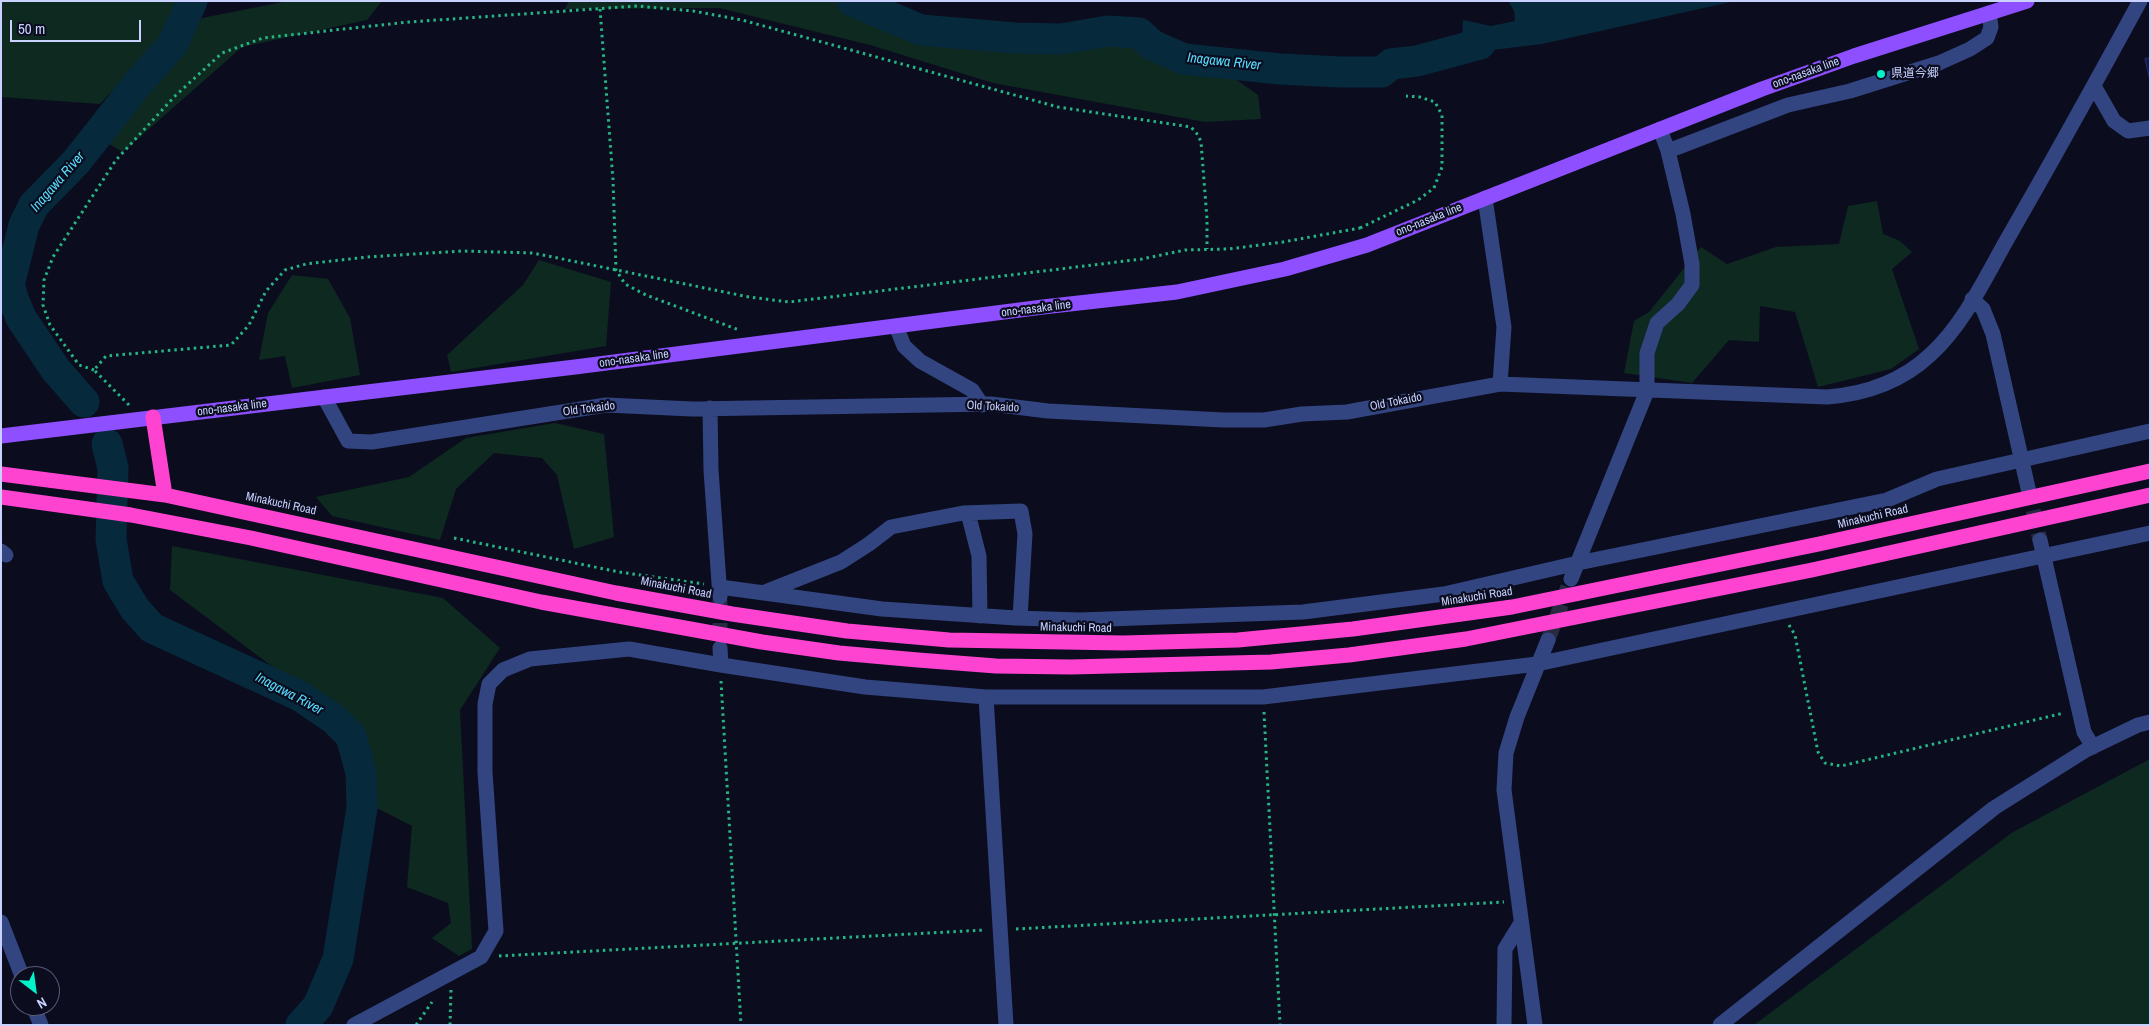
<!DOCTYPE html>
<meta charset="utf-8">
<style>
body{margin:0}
#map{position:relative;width:2151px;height:1026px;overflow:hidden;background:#0b0d1f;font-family:"Archivo Narrow",sans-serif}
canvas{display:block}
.frame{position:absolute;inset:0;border:2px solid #c8d1ff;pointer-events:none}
.north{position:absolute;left:10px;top:966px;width:50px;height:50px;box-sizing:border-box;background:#0b0d1f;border:1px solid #575b79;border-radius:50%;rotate:150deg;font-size:14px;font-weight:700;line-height:20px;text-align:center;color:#c8d1ff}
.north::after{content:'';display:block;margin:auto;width:18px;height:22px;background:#00f3c9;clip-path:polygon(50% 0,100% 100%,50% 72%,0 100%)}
.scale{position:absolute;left:10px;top:20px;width:131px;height:22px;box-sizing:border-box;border:2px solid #c8d1ff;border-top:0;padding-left:6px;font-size:15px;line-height:18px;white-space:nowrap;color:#c8d1ff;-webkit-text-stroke:4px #0b0d1f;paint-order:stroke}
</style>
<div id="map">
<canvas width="2151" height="1026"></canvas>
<div class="frame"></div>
<div class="north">N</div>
<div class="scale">50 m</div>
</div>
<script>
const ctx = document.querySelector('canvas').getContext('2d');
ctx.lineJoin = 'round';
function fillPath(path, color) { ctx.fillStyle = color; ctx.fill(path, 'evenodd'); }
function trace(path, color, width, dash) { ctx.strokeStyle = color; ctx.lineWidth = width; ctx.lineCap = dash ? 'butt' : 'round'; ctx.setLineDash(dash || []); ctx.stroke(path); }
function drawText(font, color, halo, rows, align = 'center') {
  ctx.font = font + ' "Archivo Narrow","Noto Sans JP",sans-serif'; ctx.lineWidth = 4.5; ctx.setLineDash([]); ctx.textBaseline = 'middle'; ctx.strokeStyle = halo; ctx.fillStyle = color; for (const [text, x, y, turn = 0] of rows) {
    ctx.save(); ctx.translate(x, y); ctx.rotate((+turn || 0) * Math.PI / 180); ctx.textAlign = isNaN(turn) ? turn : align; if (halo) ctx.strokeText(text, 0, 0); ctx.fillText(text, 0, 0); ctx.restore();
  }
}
fillPath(new Path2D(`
 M1 1H176L159 42 100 104 1 97Z
 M288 1H382L367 20 242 47 123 152 109 144 202 18Z
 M569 1H864L875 18 963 40 1131 41 1227 73 1258 95 1261 119 1205 122 993 83 870 45 719 8 565 9Z
 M1877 201 1883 234 1900 241 1912 252 1892 269 1919 349 1891 369 1818 387 1795 312 1760 306 1759 342 1729 340 1692 383 1624 373 1634 321 1649 312 1701 247 1727 264 1776 247 1839 244 1848 206Z
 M539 260 611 282 606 346 451 372 447 355 523 285Z
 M292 275 328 279 350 318 360 375 292 388 285 356 259 360 268 313Z
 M555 423 604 434 614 537 574 549 557 475 542 458 494 453 456 489 440 540 332 516 316 497 409 477 466 438Z
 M172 546 443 598 500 648 460 710 472 949 459 956 432 938 451 923 448 903 407 887 412 826 365 802 353 727 170 590Z
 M2150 759V1025H1754L2013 832Z`), '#0e2920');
fillPath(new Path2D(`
 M1508 1H1735L1542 44 1435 57 1462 39 1463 20 1491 26 1515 21 1514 11Z`), '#06293c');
trace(new Path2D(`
 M852 1 921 30 1015 38 1061 39 1108 31 1139 33 1152 45 1184 59 1280 69 1341 72H1382L1391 64 1417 61 1480 44
 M84 402 56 370 21 318 13 298 9 285 24 225 34 205 76 162 139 82 173 44 192 1
 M107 444 113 468 111 539 118 581 135 609 152 628 300 696 334 719 351 736 361 773 362 808 338 959 318 1006 301 1025`), '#06293c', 31);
const building = new Path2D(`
 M2150 58V81L2145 59Z`);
fillPath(building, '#161941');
trace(building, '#262c6e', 1);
trace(new Path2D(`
 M2028 488 2040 540
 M720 600V647
 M1548 640 1568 587`), '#272a41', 15, [15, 8]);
trace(new Path2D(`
 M600 9 613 180 616 270 625 284 646 295 739 330
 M1360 228 1418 200 1434 188 1442 167V115L1435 102 1420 97 1406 96
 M94 370 79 365 50 325 43 305 44 280 53 257 116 160 175 96 222 53 263 38 344 29 409 22 637 6 693 11 742 20 1058 107 1191 127 1198 135 1201 142 1207 219V249
 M129 405 94 370 106 356 231 345 249 325 266 291 285 270 306 264 367 257 462 251 533 253 749 297 789 302 1142 259 1185 250 1229 249 1283 242 1360 228 1361 231
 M454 538 619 572 704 584
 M1789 625 1795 635 1818 752 1825 763 1841 766 2064 713
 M721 681 741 1025
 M1264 712 1280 1025
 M1016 929 1504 902
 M499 956 985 930
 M416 1025 432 1002
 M450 1025 451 990`), '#26b585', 3, [2.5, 4]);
trace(new Path2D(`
 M2094 86 2114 121 2128 131 2150 128
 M1660 129 1668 151 1788 105 1850 91 1939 63 1970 49 1987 38 1991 27 1989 13
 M1485 198 1504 327 1500 384
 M1972 299 1983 309 1993 334 2028 488
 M896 326 904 346 920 361 972 390 982 405
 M324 397 348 441 372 442 606 405 692 409 991 404 1048 411 1223 420H1264L1302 414 1347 412 1500 384 1827 397C1866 394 1901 382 1930 355 1965 323 1986 276 2009 236 2054 158 2097 80 2140 1
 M710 408 711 470 720 597
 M968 513 979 556 980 616
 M2040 540 2084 732 2093 747
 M1 551 6 555
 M1571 579 1647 391V353L1657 323 1678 304 1692 285V264L1683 214 1668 151
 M720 587 882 609 1016 618 1080 620 1303 612 1444 594 1578 563 1887 500 1937 479 2150 431
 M765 592 841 562 869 544 891 527 963 513 1021 511 1025 534 1020 618
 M720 648 721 665
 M986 697 1006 1025
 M1 922 22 976
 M33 1006 41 1025
 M354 1025 481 957 496 931 485 772V704L489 684 503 670 530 659 629 649 721 665 865 687 986 697H1263L1537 664 2150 533
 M1504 1025 1505 949 1521 923
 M1535 1025 1504 790 1506 753 1517 717 1548 640
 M1720 1025 1994 808 2086 750 2138 725 2150 722`), '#334581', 15);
trace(new Path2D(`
 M1 436 575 367 1043 307 1177 292 1285 269 1367 245 1762 89 1854 56 2027 1`), '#8d4fff', 15);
trace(new Path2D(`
 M153 417 165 495
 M1 474 165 495 616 593 732 614 847 631 949 640 1123 643 1238 640 1353 629 1512 607 1819 544 2150 471
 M1 497 131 515 251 538 541 602 762 642 839 653 918 660 996 666 1071 667 1271 662 1349 655 1466 639 1812 570 2150 495`), '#ff43d1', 15);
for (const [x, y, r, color] of [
 [1881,74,5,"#00f3c9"]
]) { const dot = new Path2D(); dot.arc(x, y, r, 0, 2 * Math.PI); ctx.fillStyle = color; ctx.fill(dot); trace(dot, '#0b0d1f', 2); }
drawText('12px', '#c8d1ff', '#0b0d1f', [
 ["ono-nasaka line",1806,73,-20],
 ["ono-nasaka line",1429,220,-22],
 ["ono-nasaka line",1036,309,-7],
 ["ono-nasaka line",634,359,-8],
 ["Old Tokaido",1396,402,-11],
 ["Old Tokaido",993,407,3],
 ["ono-nasaka line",232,408,-7],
 ["Old Tokaido",589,409,-7],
 ["Minakuchi Road",281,504,12],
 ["Minakuchi Road",1873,517,-13],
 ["Minakuchi Road",676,588,11],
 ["Minakuchi Road",1477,597,-9],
 ["Minakuchi Road",1076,628,1]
]);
drawText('12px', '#c8d1ff', '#0b0d1f', [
 ["県道今郷",1891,74]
], 'left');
drawText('italic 14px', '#56dfff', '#0b0d1f', [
 ["Inagawa River",1224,62,6],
 ["Inagawa River",58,182,-49],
 ["Inagawa River",289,694,28]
]);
</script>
